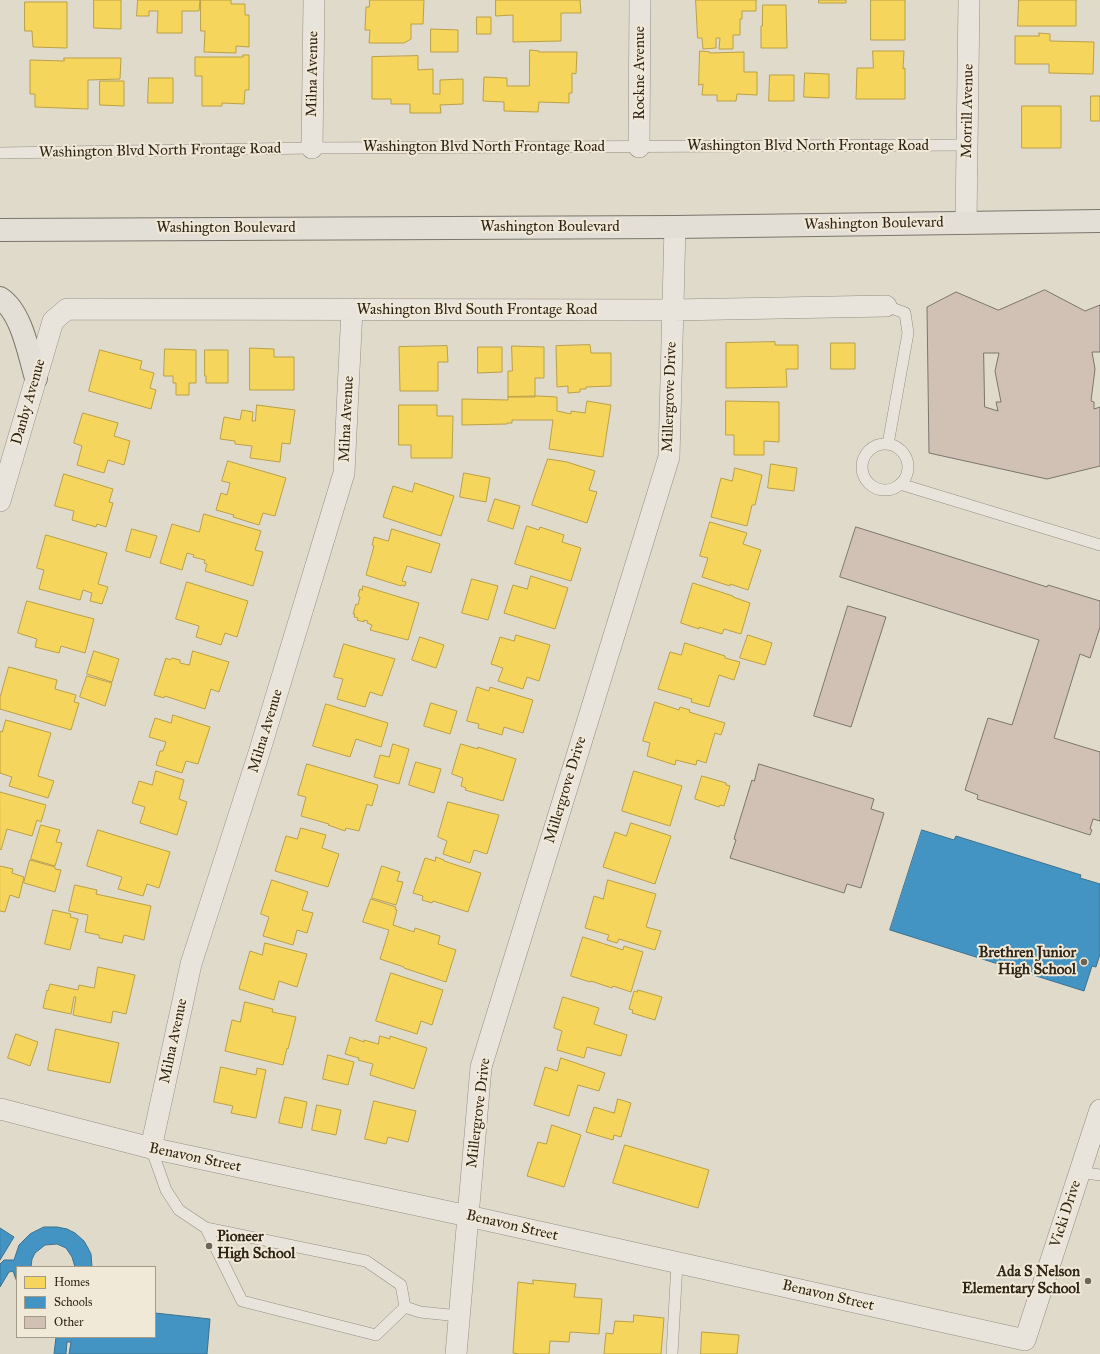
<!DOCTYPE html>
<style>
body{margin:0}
#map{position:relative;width:1100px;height:1354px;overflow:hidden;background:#e0daca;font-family:"IM FELL Great Primer",serif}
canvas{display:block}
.legend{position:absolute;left:16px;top:1266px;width:140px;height:72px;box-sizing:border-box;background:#f1e9d7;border:1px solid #a39b8a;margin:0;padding:5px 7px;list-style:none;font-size:12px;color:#2f2517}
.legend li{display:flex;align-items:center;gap:8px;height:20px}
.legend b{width:20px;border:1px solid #a39b8a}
</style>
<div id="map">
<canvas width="1100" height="1354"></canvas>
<ul class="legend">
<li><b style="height:11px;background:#f6d55c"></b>Homes</li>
<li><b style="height:11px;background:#4393c3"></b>Schools</li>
<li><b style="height:11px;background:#d1c1b5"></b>Other</li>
</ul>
</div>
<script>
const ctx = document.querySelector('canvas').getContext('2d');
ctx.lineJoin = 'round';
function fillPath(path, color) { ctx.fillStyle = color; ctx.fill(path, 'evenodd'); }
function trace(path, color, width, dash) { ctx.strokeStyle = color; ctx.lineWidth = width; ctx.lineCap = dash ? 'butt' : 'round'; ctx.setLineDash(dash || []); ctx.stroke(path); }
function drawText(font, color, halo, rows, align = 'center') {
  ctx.font = font + ' "IM FELL Great Primer",serif'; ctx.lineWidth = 4; ctx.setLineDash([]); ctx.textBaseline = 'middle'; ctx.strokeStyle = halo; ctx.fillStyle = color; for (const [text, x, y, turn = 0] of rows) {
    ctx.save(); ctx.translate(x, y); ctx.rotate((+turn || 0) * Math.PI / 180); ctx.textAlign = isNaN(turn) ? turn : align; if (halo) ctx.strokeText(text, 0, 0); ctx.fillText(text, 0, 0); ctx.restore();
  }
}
const homes = new Path2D(`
 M94 0H121V29L94 28Z
 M138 0H200L199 11H182V33H157L158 11H149V16H137Z
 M201 0H231V4H245V15H249V47L236 46V53L204 52 205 31H201Z
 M370 0H424L423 24H411V39L404 43H369L370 30H365L366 7H369Z
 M496 0H580L581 13H561V41L513 42V15L496 16Z
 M696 0H756V11H742V19H740V35H733V49H719L720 38H716V48L703 49 702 38H698Z
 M819 0H846V3H819Z
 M871 0H905V40H871Z
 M1019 0H1076V26H1018Z
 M25 2H67V48L33 47 32 31H25Z
 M763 5H786L787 48H761V26H762Z
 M477 17H491V34H477Z
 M431 29 458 30V52H431Z
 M1039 33 1050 34V41L1094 42 1093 74 1049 73V64H1015V36H1039Z
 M530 50 539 51V52H577L576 74 572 73V93H569V103L539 102 538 112 504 111V102L483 101 484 77 507 78V86H529Z
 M700 51 710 52V53L744 52V72H757V95L737 94 736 101H717V95H702L703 84 699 85Z
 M873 51H904L903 69 905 68V99H856L857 68H873Z
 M243 55H249V90H245L244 104 222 103V106H202V76H195V57H243Z
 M418 56V70L433 69V94H440V80L463 79V104L440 105 441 113H410V104H391V99H372V57Z
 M64 58H121L120 79 88 80V109L35 107V94H30V60L64 61Z
 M805 73 829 74V98L804 97Z
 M770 75H794V101H769Z
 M149 78H173V103H148Z
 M100 81H124V106L100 105Z
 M1091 96H1100V121H1091Z
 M1022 106H1061V148H1022Z
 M775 342V345H798V369H786L787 387 726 388V343Z
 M831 343H855V369H831Z
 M590 345 591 353H611V386L586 387V389H580V392L568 393V386L557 387 556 346Z
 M447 346 448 362H438V391H400L399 347Z
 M512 346 544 347V378H535V397H508V371H512Z
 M478 347H502V372L478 373Z
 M250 348 274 349V357H294V390H250Z
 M165 349 196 350V383H189V395H176V383H173V376H164Z
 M100 350 142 361 140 369 154 373 150 388 156 390 151 409 89 391Z
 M205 350H228V383H206V376H205Z
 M538 396 557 397V411L571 414V411L585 413 587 401 611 405 603 457 549 449 553 420H512V423H507V424L462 425V399L508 400V397Z
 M726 401 779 402V442L764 441V455H734V435H726Z
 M257 405 295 410 290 444 282 443 280 462 250 458 252 446 235 444V441L220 439 224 417 240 420 242 410 253 412 252 421H255Z
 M399 405H437V416H453L452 458H411V445H399Z
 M83 413 118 423 114 436 130 441 124 465 108 460 104 473 77 465 82 446 74 443Z
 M548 459 567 462 595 471 589 490 597 492 587 523 532 505Z
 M228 461 286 478 275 516 263 513 259 525 233 517 234 515 216 510 221 493 227 495 230 483 222 481Z
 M771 464 797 468 794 491 768 488Z
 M735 468 762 475 755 505H752L747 526 711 517 721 478 732 481Z
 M464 473 490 478 486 502 460 497Z
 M64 474 113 489 109 502 113 503 106 527 97 524 96 527 72 520 74 511 55 506Z
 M415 483 454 496 441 536 383 517 393 486 412 492Z
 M495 499 520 506 513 529 488 521Z
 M204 514 261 531 255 550 263 552 253 586 205 571 207 564 204 563 205 560 193 557 194 555 187 553 182 570 160 563 172 524 199 532Z
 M710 522 747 533 743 544 761 550 748 590 730 584V586L702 577 708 558 700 556Z
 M527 526 539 530 540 527 564 535 562 542 581 548 571 581 515 564Z
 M132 529 157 536 150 558 126 551Z
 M392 529 440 544 431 573 407 566 402 581 406 582 405 586 401 585V586L366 575 374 546 372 545 374 537 388 541Z
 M46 535 107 553 98 584 108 587 102 604 90 601 92 593 83 590 80 600 39 589 44 570 37 568Z
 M531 576 568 588 555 629 504 613 513 585 527 589Z
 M472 579 498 586 488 620 462 613Z
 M187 582 248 601 237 637 225 633 221 645 196 637 199 626 176 619Z
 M693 583 733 596V597L750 603 741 634 724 629 722 634 699 627V629L681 623Z
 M363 586 419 603 408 640 370 630 372 625 367 623 368 621 364 620V622L357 620 358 618 354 617 355 614H353L356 604 358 605 360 597 358 596 360 589 362 590Z
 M27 601 94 619 85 653 61 646 59 653 35 647 37 639 18 633Z
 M516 635 550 645 539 681 527 677 523 689 498 681 503 668 491 664 500 637 514 641Z
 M748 635 772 643 765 665 740 658Z
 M420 637 444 645 436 668 412 660Z
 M685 643 725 656V658L740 662 734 680 719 675 709 707 691 702 692 699 658 689 670 652 681 655Z
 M344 644 395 659 382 696 370 692 365 707 337 699 343 679 334 677Z
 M94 651 119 659 112 682 87 674Z
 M193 651 229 662 219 692 211 689 205 709 165 696 164 698 154 695 166 658 170 660 172 658 180 660V663L189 665Z
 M9 667 57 680 55 689 76 695 74 702 79 703 71 730 0 709V698Z
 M87 676 112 683 105 706 80 697Z
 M477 687 489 691 490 687 533 700 523 733 504 727 502 735 478 728 479 724 467 721Z
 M655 702 679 710 680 707 690 710 689 712 725 723 721 735 715 733 706 763 697 760 696 765 676 760 675 765 647 756 650 743 643 741Z
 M431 703 457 711 450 734 424 726Z
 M326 704 388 723 381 747 356 739 350 757 313 746Z
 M173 715 210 727 198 764 186 761 182 773 156 765 160 751H163L166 742 149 737 155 718 171 723Z
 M6 720 51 733 38 776 54 781 48 798 9 786 12 777 0 773V731L2 732Z
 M393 744 409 749 399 784 374 777 380 755 389 757Z
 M461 744 478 749V747L516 759 503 801 465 790 466 788 461 786 463 778 452 774Z
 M416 762 441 769 434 793 409 785Z
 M307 764 378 785 372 806 367 804 359 831 346 828 345 831 328 825 329 824 301 816 306 797 298 795Z
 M156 771 184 780 179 799 187 802 177 835 140 823 145 807 132 803 139 781 152 785Z
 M634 771 682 786 670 826 622 811Z
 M702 776 726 783V785L730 786 724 806 720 805 719 807 695 799Z
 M0 792 46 805 41 822 37 820 32 836 7 829 1 850 0 849Z
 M448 802 499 815 487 854 474 850 470 863 443 854 447 841 438 837Z
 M631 823 671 836 655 884 603 867 615 832 626 836Z
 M41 825 60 830 56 842 62 843 55 866 31 859Z
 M301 828 326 835 322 848 339 854 328 887 275 871 286 836 297 839Z
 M98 830 170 852 159 888 147 884 143 896 118 889 122 877 87 866Z
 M436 857 444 860V861L481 873 468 912 433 901 432 903 422 900 423 896 413 893 425 858 435 861Z
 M30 860 55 867V869L61 870 55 892 24 883Z
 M0 866 13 869 12 873 24 877 19 898 10 895 5 912 0 911Z
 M382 866 400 872 397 881 403 882 396 905 372 898Z
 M272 880 308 892 302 910 313 913 307 933 297 930 293 945 263 936 269 917 261 914Z
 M608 880 656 894 646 927 661 931 655 950 619 939 617 943 607 940 609 935 585 928 594 896 603 899Z
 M75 885 97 890 96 894 151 906 144 940 124 935 122 943 99 938V935L85 932 88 915 69 911Z
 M371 899 396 907 395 909 397 910 393 925 414 932 415 928 440 936 438 944 456 950 446 982 404 968V967L380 959 389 930 363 922Z
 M53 910 71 914 70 917 78 919 70 950 45 944Z
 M583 937 623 950 624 946 643 952 631 992 613 986 612 988 591 981 590 982 571 976Z
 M265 943 307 954 297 987 279 981 274 1000 239 989 250 951 262 955Z
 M98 967 135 975 126 1014 113 1011 111 1023 73 1015 76 997H74L71 1014 43 1008 47 990 48 991 50 984 78 990 79 985 94 988Z
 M391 973 443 990 432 1025 421 1021 417 1034 376 1021Z
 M638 990 662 997 655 1020 632 1013 633 1010 629 1009 634 991 637 992Z
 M563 997 599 1008 594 1024 627 1035 621 1056 587 1047 584 1058 557 1050 562 1031 554 1028Z
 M245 1002 273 1009 272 1012 296 1017 288 1049 287 1048 283 1065 225 1051 232 1020 240 1022Z
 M56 1029 119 1043 110 1083 48 1070Z
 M16 1034 38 1042 30 1066 8 1058Z
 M380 1036 390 1039V1036L427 1048 414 1089 370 1075 373 1064 358 1060 359 1058 345 1054 350 1037 364 1042V1040L378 1044Z
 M328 1055 354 1062 348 1085 323 1079Z
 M561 1058 605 1073 599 1091 578 1085 569 1116 534 1105 545 1067 557 1071Z
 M221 1067 256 1075 257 1068 266 1070 256 1118 231 1113 233 1106 214 1102Z
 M285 1097 307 1102 302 1128 279 1123Z
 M618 1099 631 1103 621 1137 614 1135 613 1140 586 1132 594 1107 614 1113Z
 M374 1101 416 1111 408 1142 388 1137 386 1144 365 1139Z
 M317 1105 341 1110 336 1135 312 1130Z
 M552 1125 581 1135 564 1187 527 1176 538 1142 546 1144Z
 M625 1145 709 1170 698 1208 613 1183Z
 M533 1280 576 1284 574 1297 602 1299 599 1334 570 1332 569 1342 550 1341 549 1354H519L513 1353 518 1282 533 1284Z
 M634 1315 664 1318 661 1354H604L606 1333 613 1334 615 1321 633 1322Z
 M702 1332 739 1335 737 1354H701Z`);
fillPath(homes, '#f6d55c');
trace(homes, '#baa047', 1);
const schools = new Path2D(`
 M922 830 954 840 956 836 1081 875 1080 878 1100 884V954L1096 967 1092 966 1084 991 890 930Z
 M44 1227H57L67 1229 75 1233 84 1241 88 1248 91 1254 92 1267H75L72 1257 66 1248 57 1244 45 1245 35 1253 32 1259 31 1267H17V1282L13 1271 9 1272 0 1287V1264L4 1260H14L19 1245 30 1234Z
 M0 1228 14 1237 0 1260Z
 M155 1313 210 1319 207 1354H69L71 1342H67L66 1354H54L56 1337H155Z`);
fillPath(schools, '#4393c3');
trace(schools, '#3d728f', 1);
const building = new Path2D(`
 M1045 290 1085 311 1100 305V352H1092L1095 369 1091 401 1094 402V409L1100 407V466L1047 479 929 453 927 307 956 292 998 310ZM984 353H999L995 371 1001 402H996L998 411 985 407Z
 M856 527 1047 587 1048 585 1100 601V627L1090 658 1080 654 1054 738 1100 752V821L1093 819 1090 829 1092 830 1090 835 977 799 978 795 965 790 988 718 1012 725 1039 640 840 577Z
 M848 606 886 617 851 727 814 716Z
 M759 764 874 799 871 809 884 813 861 888 847 884 844 893 730 858 736 840 734 839 752 780 754 781Z`);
fillPath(building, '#d1c1b5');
trace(building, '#7a766c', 1);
const lane = new Path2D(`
 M0 153 312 148 967 145
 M886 306 905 313 908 333 888 444
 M862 467a23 23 0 1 1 46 0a23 23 0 1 1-46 0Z
 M900 484 1100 545
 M151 1148 166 1190 179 1210 206 1228 366 1261 401 1285 405 1307 420 1312 459 1316
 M1080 1172 1100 1175
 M206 1228 242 1301 376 1335 405 1307
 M672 1354 677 1263`);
const street = new Path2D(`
 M639 147 640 0
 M312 148 314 0
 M966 223 969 0
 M0 501 53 321 67 309 673 310 886 306
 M0 1109 151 1148 468 1216 1025 1340 1100 1110
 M151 1148 191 964 259 753 344 473 352 309
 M456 1354 481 1067 669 457 675 227`);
const primary = new Path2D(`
 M0 230 675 227 1100 221
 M0 298C22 312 29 355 36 378`);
trace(lane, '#948f84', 12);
trace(street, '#948f84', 22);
trace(primary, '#7a766c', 24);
trace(lane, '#e8e4dc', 11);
trace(street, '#e8e4dc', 21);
trace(primary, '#e3dfd6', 22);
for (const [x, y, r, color] of [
 [1084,962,4,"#6d6456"],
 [209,1246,4,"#6d6456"],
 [1088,1281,4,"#6d6456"]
]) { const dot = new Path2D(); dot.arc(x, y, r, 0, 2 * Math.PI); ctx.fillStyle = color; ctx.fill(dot); trace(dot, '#f1e9d7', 1.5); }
drawText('15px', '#2f2517', '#f1e9d7', [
 ["Rockne Avenue",640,73,-90],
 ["Milna Avenue",313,74,-89],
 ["Morrill Avenue",968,111,-89],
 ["Washington Blvd North Frontage Road",808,146],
 ["Washington Blvd North Frontage Road",484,147],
 ["Washington Blvd North Frontage Road",160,151,-1],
 ["Washington Boulevard",874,224,-1],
 ["Washington Boulevard",550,227],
 ["Washington Boulevard",226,228],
 ["Washington Blvd South Frontage Road",477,310],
 ["Millergrove Drive",670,397,-88],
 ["Danby Avenue",29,402,-74],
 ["Milna Avenue",347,419,-87],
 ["Milna Avenue",266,731,-73],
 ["Millergrove Drive",566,790,-73],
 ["Milna Avenue",174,1041,-78],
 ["Millergrove Drive",479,1113,-83],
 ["Benavon Street",195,1158,12],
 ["Vicki Drive",1066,1214,-72],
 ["Benavon Street",512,1226,13],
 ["Benavon Street",828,1296,13]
]);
drawText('bold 15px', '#2f2517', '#f1e9d7', [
 ["Brethren Junior",1076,953],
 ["High School",1076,970],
 ["Pioneer",217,1237,"left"],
 ["High School",217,1254,"left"],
 ["Ada S Nelson",1080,1272],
 ["Elementary School",1080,1289]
], 'right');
</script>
